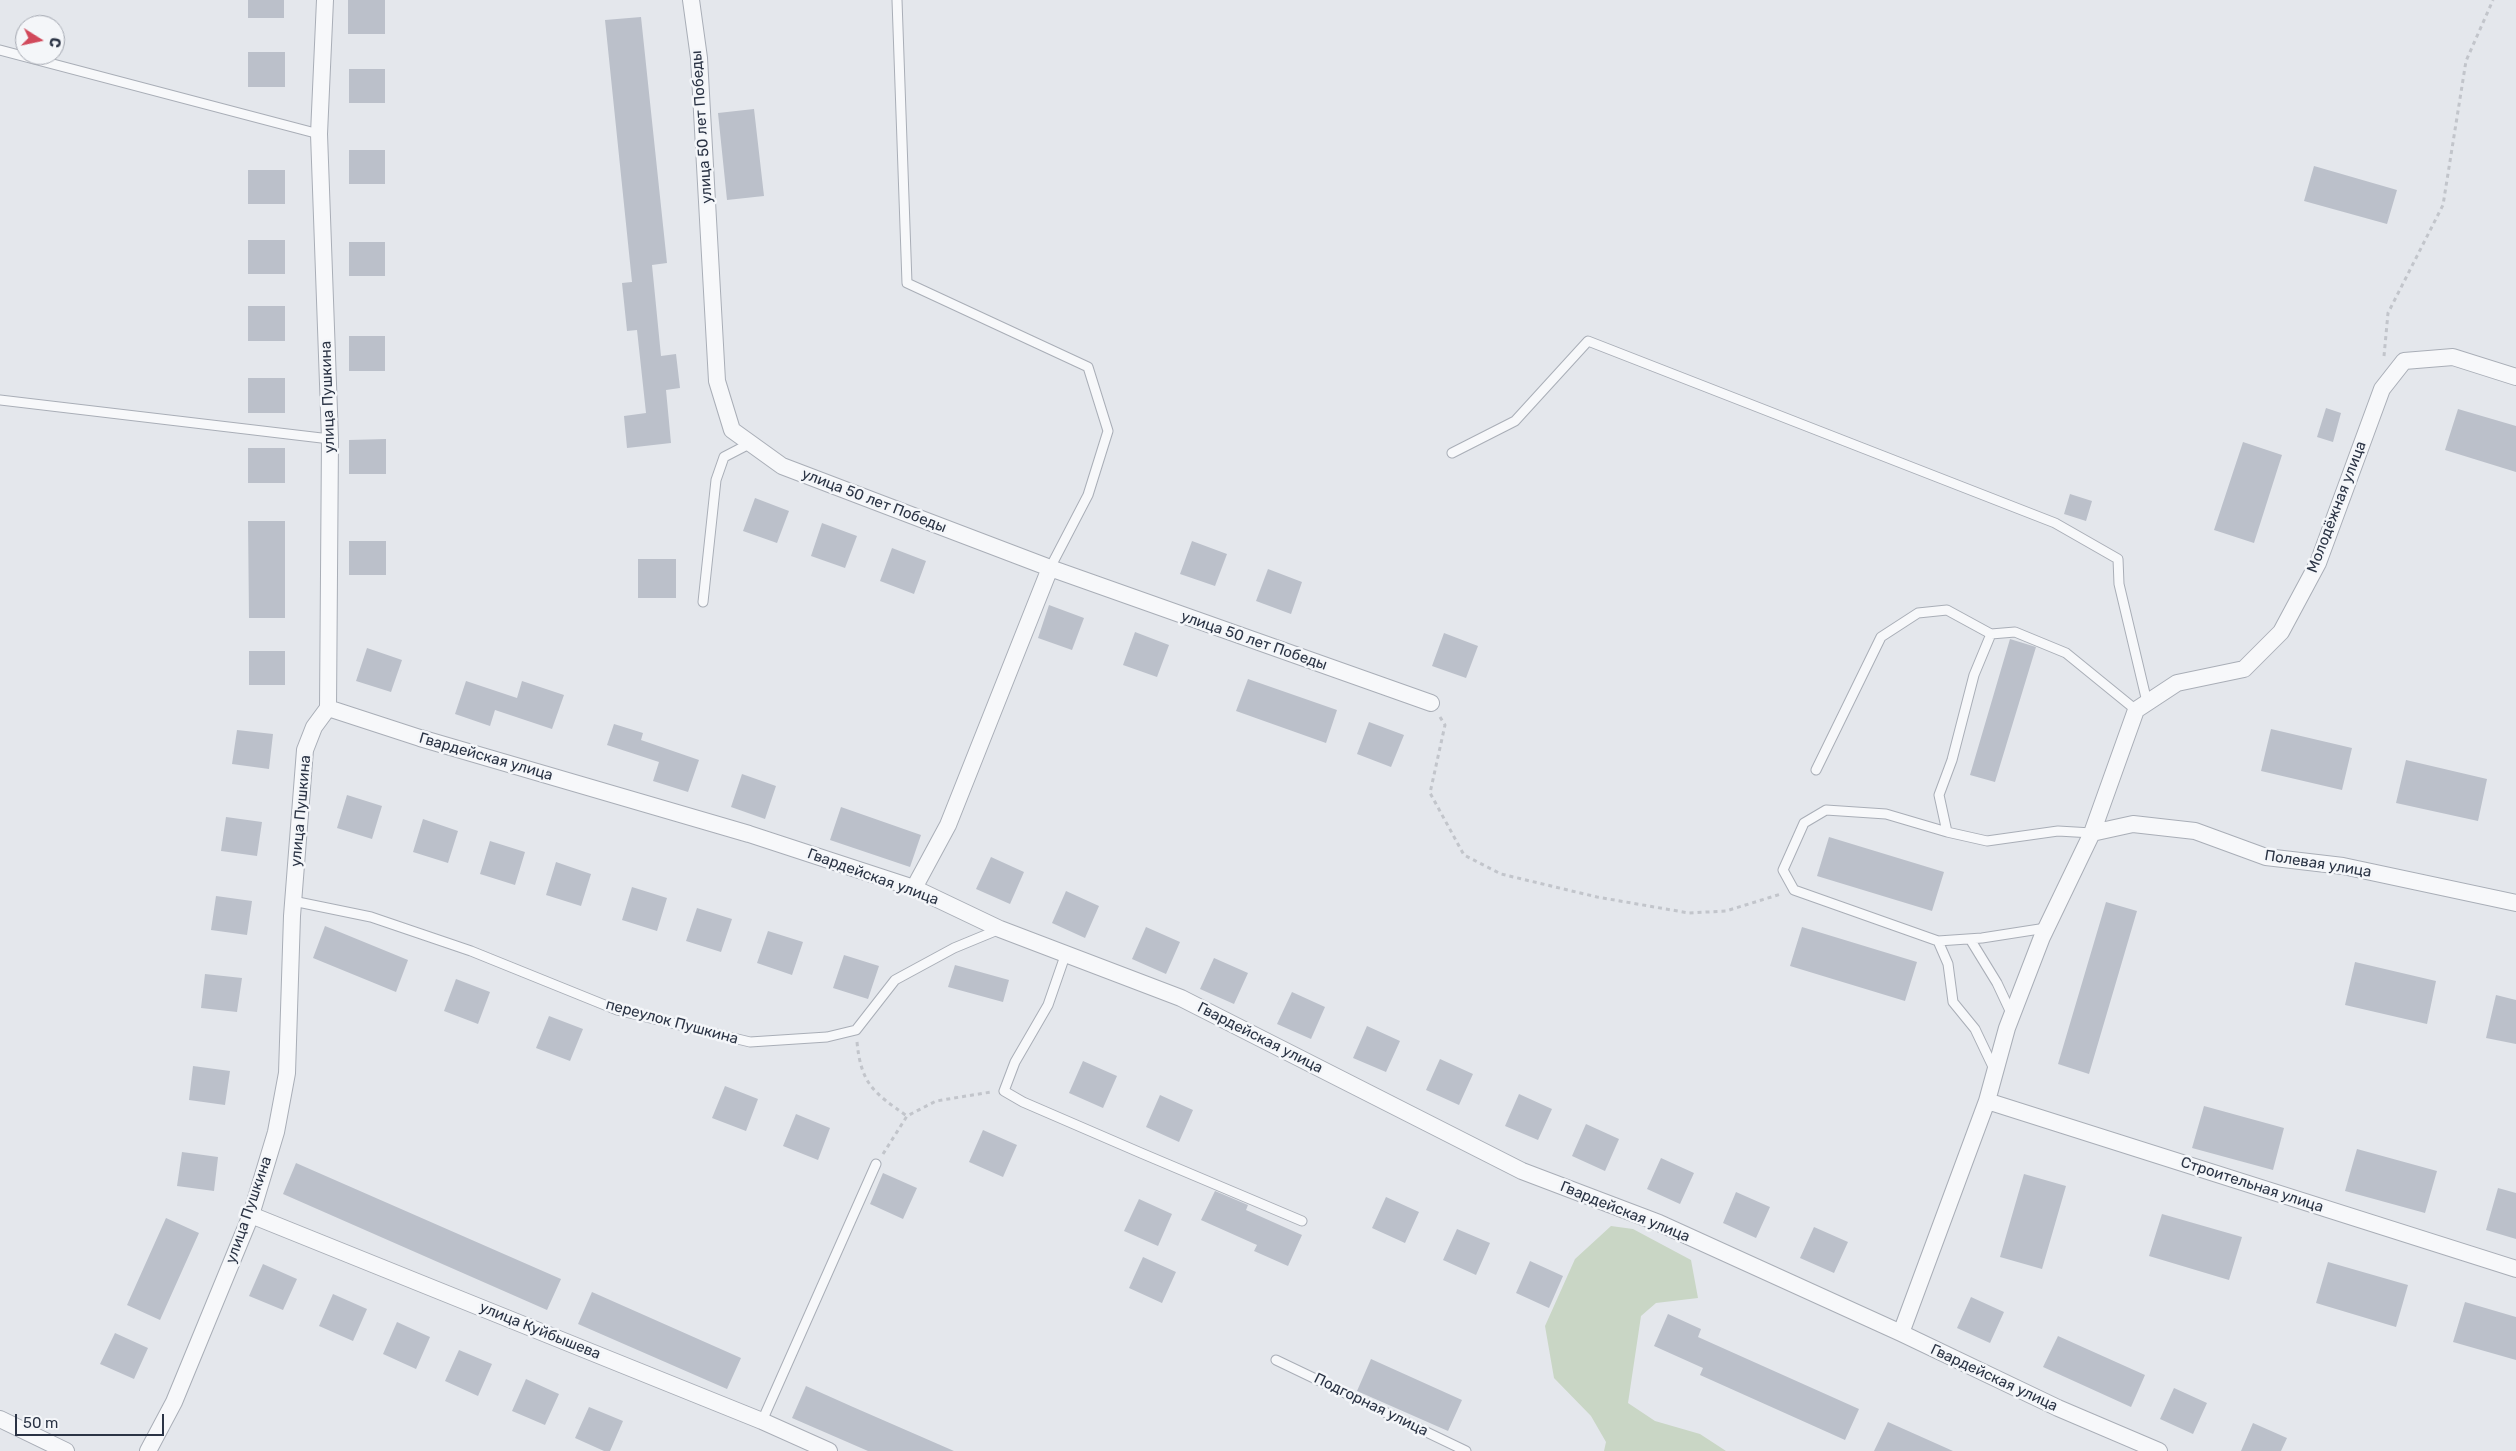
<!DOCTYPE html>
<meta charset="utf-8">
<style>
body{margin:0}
#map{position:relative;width:2516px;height:1451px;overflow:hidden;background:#e4e7ec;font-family:Rubik,sans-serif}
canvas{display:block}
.north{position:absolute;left:15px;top:15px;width:50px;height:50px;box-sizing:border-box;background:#f4f6f9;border:1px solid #a4a8b1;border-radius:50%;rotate:100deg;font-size:14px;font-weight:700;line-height:20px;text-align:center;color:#2b3445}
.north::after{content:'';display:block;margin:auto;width:18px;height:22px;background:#d1495b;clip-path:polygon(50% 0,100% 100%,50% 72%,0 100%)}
.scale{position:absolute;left:15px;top:1414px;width:149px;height:22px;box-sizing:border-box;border:2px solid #2b3445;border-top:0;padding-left:6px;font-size:15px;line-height:18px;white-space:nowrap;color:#2b3445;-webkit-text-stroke:4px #f4f6f9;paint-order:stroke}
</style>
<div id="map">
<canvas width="2516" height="1451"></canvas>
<div class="north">С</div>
<div class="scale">50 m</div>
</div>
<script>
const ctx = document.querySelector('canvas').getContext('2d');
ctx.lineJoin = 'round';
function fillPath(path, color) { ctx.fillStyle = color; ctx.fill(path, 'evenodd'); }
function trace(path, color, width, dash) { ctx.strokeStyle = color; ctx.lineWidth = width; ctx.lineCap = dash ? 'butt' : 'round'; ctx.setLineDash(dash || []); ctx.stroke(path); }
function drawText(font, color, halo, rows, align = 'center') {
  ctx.font = font + ' Rubik,sans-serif'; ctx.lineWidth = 5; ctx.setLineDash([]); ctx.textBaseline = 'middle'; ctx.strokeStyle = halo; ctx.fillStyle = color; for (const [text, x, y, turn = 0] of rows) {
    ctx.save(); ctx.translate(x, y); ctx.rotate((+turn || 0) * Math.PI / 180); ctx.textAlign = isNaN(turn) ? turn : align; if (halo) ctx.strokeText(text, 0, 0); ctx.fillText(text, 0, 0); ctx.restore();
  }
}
fillPath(new Path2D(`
 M1611 1226 1633 1229 1691 1260 1698 1298 1656 1303 1641 1316 1628 1403 1655 1421 1700 1434 1726 1451H1604L1606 1442 1591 1416 1554 1378 1545 1326 1575 1259Z`), '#c9d6c5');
fillPath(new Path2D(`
 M248 0H284V18H248Z
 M348 0H385V34H348Z
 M641 17 667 263 652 265 661 356 676 354 680 388 666 390 671 443 627 448 624 416 646 413 637 330 627 331 622 283 632 282 605 20Z
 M248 52H285V87H248Z
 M349 69H385V103H349Z
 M754 109 764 196 727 200 718 113Z
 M349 150H385V184H349Z
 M2314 166 2397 190 2387 224 2304 201Z
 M248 170H285V204H248Z
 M248 240H285V274H248Z
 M349 242H385V276H349Z
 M248 306H285V341H248Z
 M349 336H385V371H349Z
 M248 378H285V413H248Z
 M2326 408 2341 413 2333 442 2317 437Z
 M2458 409 2516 426V472L2445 450Z
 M386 439V474H349V440Z
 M2243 442 2282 455 2254 543 2214 530Z
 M248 448H285V483H248Z
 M2070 494 2092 501 2086 521 2064 514Z
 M755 498 789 511 777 543 743 531Z
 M248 521H285V618H249Z
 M822 523 857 536 845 568 811 556Z
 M349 541H386V575H349Z
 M1192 541 1227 554 1215 586 1180 574Z
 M892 548 926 561 914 594 880 581Z
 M638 559H676V598H638Z
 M1268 569 1302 582 1291 614 1256 601Z
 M1049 605 1084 618 1072 650 1038 638Z
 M1135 632 1169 645 1157 677 1123 665Z
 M1444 633 1478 646 1466 678 1432 666Z
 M2010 639 2036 647 1995 782 1970 775Z
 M367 648 402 660 391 692 356 681Z
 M249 651H285V685H249Z
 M1248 679 1337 710 1326 743 1236 711Z
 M466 681 517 698 522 681 564 695 552 729 495 710 490 726 455 714Z
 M1369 722 1404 735 1391 767 1357 754Z
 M614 724 643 733 641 740 699 760 688 792 653 781 659 762 607 745Z
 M2271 729 2352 748 2342 790 2261 771Z
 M237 730 273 734 269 769 232 764Z
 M2406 760 2487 779 2478 821 2396 803Z
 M742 774 776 786 765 819 731 807Z
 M347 795 382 806 372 839 337 828Z
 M841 807 921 835 910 867 830 840Z
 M226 817 262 822 257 856 221 851Z
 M423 819 458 831 448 863 413 852Z
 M1829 837 1944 872 1932 911 1817 876Z
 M490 841 525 852 515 885 480 874Z
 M991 857 1024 872 1010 904 976 889Z
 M556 862 591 874 581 906 546 895Z
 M632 887 667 898 657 931 622 920Z
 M1066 891 1099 906 1085 938 1052 923Z
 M216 896 252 901 247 935 211 930Z
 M2106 902 2137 911 2089 1074 2058 1064Z
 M697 908 732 919 721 952 686 941Z
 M325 926 408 960 396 992 313 958Z
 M1146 927 1180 942 1166 974 1132 959Z
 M1802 927 1917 962 1905 1001 1790 966Z
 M768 931 803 942 792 975 757 963Z
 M844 955 879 966 868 999 833 988Z
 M1214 958 1248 973 1234 1004 1200 989Z
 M2355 962 2436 981 2427 1024 2345 1005Z
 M955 965 1009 980 1003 1002 948 987Z
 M205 974 242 978 237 1012 201 1008Z
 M456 979 490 992 478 1024 444 1011Z
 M1292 992 1325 1007 1311 1039 1277 1024Z
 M2496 995 2516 1000V1044L2486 1038Z
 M549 1016 583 1029 570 1061 536 1048Z
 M1367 1026 1400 1041 1386 1072 1353 1058Z
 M1440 1059 1473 1074 1459 1105 1426 1090Z
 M1083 1061 1117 1076 1103 1108 1069 1093Z
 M193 1066 230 1071 225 1105 189 1100Z
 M725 1086 758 1099 746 1131 712 1118Z
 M1519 1094 1552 1109 1538 1140 1505 1126Z
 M1160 1095 1193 1110 1179 1142 1146 1127Z
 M2204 1106 2284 1128 2273 1170 2192 1148Z
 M796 1114 830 1128 818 1160 783 1146Z
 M1586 1124 1619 1139 1605 1171 1572 1156Z
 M983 1130 1017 1145 1003 1177 969 1162Z
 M2357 1149 2437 1171 2425 1213 2345 1191Z
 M182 1152 218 1157 214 1191 177 1186Z
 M1661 1158 1694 1173 1680 1204 1647 1189Z
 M296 1163 561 1279 547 1310 283 1194Z
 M883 1173 917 1188 903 1219 870 1204Z
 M2024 1174 2066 1186 2042 1269 2000 1257Z
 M2498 1188 2516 1193V1239L2486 1230Z
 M1215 1191 1248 1205 1246 1210 1302 1235 1288 1266 1254 1251 1257 1245 1201 1220Z
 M1736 1192 1770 1207 1756 1238 1723 1223Z
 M1386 1197 1419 1212 1405 1243 1372 1228Z
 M1139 1199 1172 1214 1158 1246 1124 1231Z
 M2162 1214 2242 1237 2229 1280 2149 1256Z
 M166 1218 199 1233 160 1320 127 1305Z
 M1814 1227 1848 1242 1834 1273 1800 1258Z
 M1457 1229 1490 1243 1476 1275 1443 1260Z
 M1143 1257 1176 1272 1162 1303 1129 1288Z
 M1530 1261 1563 1276 1549 1308 1516 1293Z
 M2328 1262 2408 1285 2396 1327 2316 1303Z
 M263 1264 297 1279 283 1310 249 1296Z
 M592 1292 741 1358 727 1389 578 1324Z
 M333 1294 367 1309 353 1341 319 1326Z
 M1971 1297 2004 1312 1990 1343 1957 1328Z
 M2465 1302 2516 1317V1360L2453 1342Z
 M1668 1314 1701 1329 1698 1337 1859 1409 1845 1440 1700 1375 1703 1368 1654 1346Z
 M397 1322 430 1337 416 1369 383 1354Z
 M115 1333 148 1348 134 1379 100 1364Z
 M2058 1336 2145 1375 2131 1407 2043 1367Z
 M459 1350 492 1364 478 1396 445 1381Z
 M1371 1359 1462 1400 1448 1431 1357 1391Z
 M526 1379 559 1394 545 1425 512 1411Z
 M806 1386 853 1407 954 1451H868L792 1418Z
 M2174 1388 2207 1403 2193 1434 2160 1419Z
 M589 1407 623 1421 610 1451H604L575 1438Z
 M1888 1422 1953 1451H1874Z
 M2253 1423 2287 1438 2281 1451H2241Z`), '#bbc0ca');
const lane = new Path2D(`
 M897 0 907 283 1088 367 1108 431 1088 495 1050 568
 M0 50 319 134
 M0 400 330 439
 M1452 453 1515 421 1588 341 2055 523 2118 559 2119 584 2147 702
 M703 602 716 480 724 457 751 443
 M1816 770 1881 637 1918 613 1947 610 1991 634
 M1947 832 1939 795 1952 760 1974 675 1991 634 2015 632 2066 653 2136 710
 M293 901 371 917 471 951 617 1010 750 1042 827 1037 856 1030 895 980 954 948 1000 929
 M1970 939 1997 983 2012 1015
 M1938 941 1982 938 2046 928
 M1066 953 1048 1005 1015 1062 1004 1091 1023 1102 1141 1153 1302 1221
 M1994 1069 1975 1029 1953 1002 1948 964 1938 941 1794 890 1783 870 1804 823 1826 810 1886 814 1947 832 1987 841 2058 831 2092 833
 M1276 1360 1466 1451
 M762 1421 876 1164`);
const street = new Path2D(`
 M691 0 699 58 717 381 732 430 782 466 1050 568 1431 703
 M328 708 420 738 749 834 914 888 1000 929 1181 998 1522 1171 1659 1223 1901 1333 2058 1408 2159 1451
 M2092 833 2133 824 2195 831 2266 857 2343 866 2516 903
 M914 888 948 825 1050 568
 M1987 1101 2516 1269
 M251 1215 762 1421 829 1451
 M1901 1333 1987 1101 2007 1028 2042 937 2092 833 2136 710 2177 683 2244 669 2281 632 2318 563 2382 389 2404 361 2453 357 2516 377
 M0 1419 66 1451
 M148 1451 174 1402 251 1215 276 1132 287 1073 292 916 305 750 314 727 328 708 330 439 319 134 325 0`);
trace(lane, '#a9aeb7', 11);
trace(street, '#a9aeb7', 18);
trace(new Path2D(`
 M2384 356 2388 313 2443 205 2466 61 2493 0
 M1440 717 1445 725 1430 793 1464 855 1501 874 1597 897 1689 913 1726 911 1781 894
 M857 1042C861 1084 874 1093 907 1116
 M883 1154 907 1116 936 1101 991 1092`), '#c2c5cb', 3, [4, 4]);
trace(lane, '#f7f8fa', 9);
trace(street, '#f7f8fa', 16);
drawText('15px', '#2b3445', '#f4f6f9', [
 ["улица 50 лет Победы",702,127,-94],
 ["улица Пушкина",328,397,-92],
 ["улица 50 лет Победы",874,501,21],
 ["Молодёжная улица",2337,507,-69],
 ["улица 50 лет Победы",1254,641,19],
 ["Гвардейская улица",486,757,16],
 ["улица Пушкина",301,811,-85],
 ["Полевая улица",2318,864,9],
 ["Гвардейская улица",873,877,20],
 ["переулок Пушкина",672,1022,15],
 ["Гвардейская улица",1260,1038,27],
 ["Строительная улица",2252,1185,18],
 ["улица Пушкина",249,1210,-71],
 ["Гвардейская улица",1625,1212,22],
 ["улица Куйбышева",540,1331,22],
 ["Гвардейская улица",1994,1378,25],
 ["Подгорная улица",1371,1405,26]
]);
</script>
